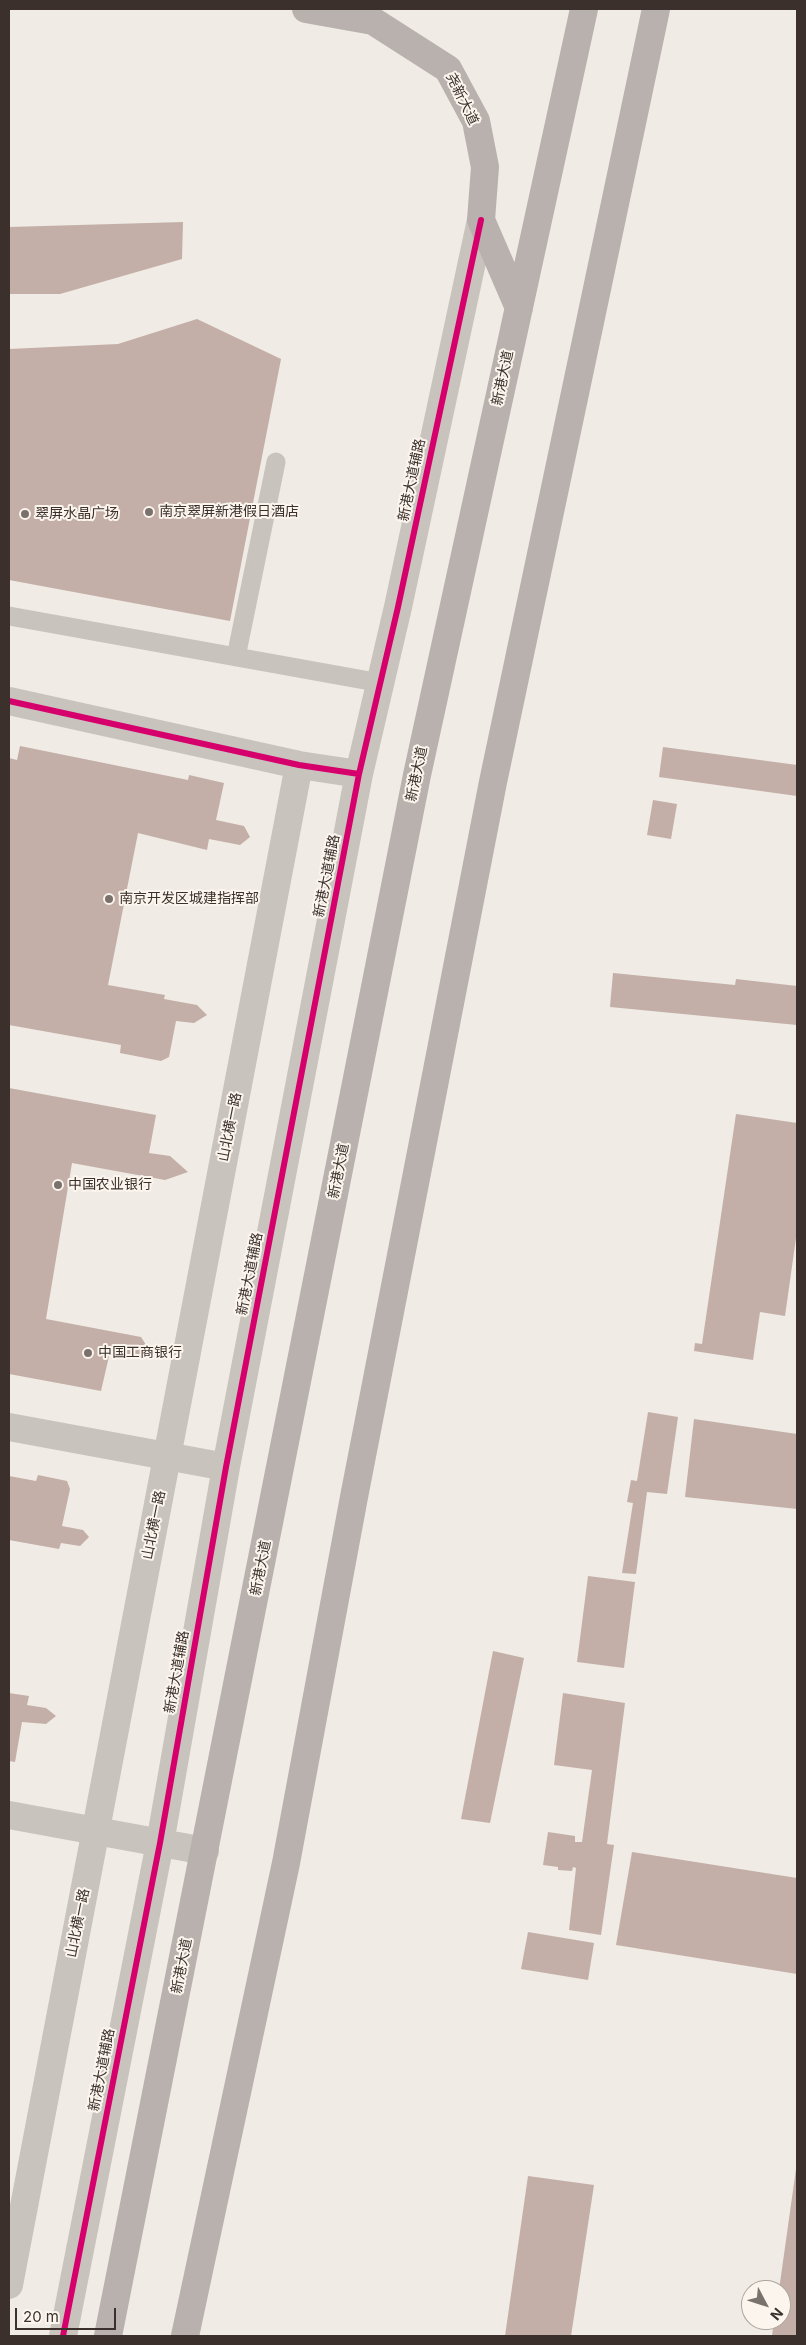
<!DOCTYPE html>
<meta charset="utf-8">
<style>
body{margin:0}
#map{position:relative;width:806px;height:2345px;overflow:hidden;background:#f0ebe5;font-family:Inter,sans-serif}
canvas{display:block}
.frame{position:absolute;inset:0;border:10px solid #3b302b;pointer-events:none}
.north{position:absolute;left:741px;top:2280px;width:50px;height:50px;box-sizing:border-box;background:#fbf5ee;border:1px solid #aea6a0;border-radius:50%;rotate:130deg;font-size:14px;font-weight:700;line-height:20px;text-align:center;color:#3b302b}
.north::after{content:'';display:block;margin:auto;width:18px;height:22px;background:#7a716c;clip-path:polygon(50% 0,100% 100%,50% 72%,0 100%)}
.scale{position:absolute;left:15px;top:2308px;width:101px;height:22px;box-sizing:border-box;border:2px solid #3b302b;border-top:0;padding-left:6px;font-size:15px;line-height:18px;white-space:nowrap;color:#3b302b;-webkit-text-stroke:4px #fbf5ee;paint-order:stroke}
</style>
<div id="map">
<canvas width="806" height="2345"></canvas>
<div class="frame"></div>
<div class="north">N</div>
<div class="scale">20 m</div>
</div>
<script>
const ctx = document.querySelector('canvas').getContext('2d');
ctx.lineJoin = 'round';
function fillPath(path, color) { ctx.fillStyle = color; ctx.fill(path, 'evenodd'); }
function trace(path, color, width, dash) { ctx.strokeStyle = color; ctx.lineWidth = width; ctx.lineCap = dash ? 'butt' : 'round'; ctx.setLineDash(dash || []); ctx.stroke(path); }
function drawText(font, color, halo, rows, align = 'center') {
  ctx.font = font + ' Inter,"Noto Sans SC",sans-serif'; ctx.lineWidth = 4; ctx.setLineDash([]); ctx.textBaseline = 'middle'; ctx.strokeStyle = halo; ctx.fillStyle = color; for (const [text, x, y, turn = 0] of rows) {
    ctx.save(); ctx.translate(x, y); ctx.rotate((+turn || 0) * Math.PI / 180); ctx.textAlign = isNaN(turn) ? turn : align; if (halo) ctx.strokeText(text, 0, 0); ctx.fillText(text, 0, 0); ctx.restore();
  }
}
fillPath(new Path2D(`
 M183 222 182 259 60 294H9V227Z
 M197 319 281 359 230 621 9 580V349L118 344Z
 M20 746 188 780 189 775 224 783 216 820 244 826 250 837 240 845 209 839 207 850 138 833 108 985 165 995 164 999 197 1005 207 1015 194 1023 176 1021 169 1057 161 1061 120 1053 121 1045 9 1025V801L10 793H9V758L17 760Z
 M663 747 797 765V796L659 777Z
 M653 800 677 804 671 839 647 835Z
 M613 973 735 985 736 979 797 986V1025L610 1007Z
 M9 1088 156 1115 149 1153 170 1156 188 1172 165 1180 72 1163 46 1319 141 1337 150 1351 136 1357 110 1352 101 1391 9 1374Z
 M736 1114 797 1123V1231L785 1316 760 1312 753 1360 694 1351 695 1343 702 1344Z
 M648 1412 678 1417 667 1494 647 1492 636 1574 622 1573 633 1503 627 1502 631 1480 637 1481Z
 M694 1419 797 1434V1509L685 1497Z
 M38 1475 67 1481 70 1489 62 1526 83 1530 89 1537 80 1546 61 1543 59 1549 9 1540V1476L36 1481Z
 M588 1576 635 1582 624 1668 577 1662Z
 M493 1651 524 1658 490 1823 461 1819Z
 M9 1693 29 1696 27 1705 46 1708 56 1716 46 1724 22 1722 15 1762 9 1761Z
 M563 1693 625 1703 607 1844 614 1845 601 1935 569 1930 576 1868 573 1867 572 1871 558 1870V1867L543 1865 548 1832 575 1836V1842H582L592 1770 554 1765Z
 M632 1852 797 1878V1974L616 1945Z
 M528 1932 594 1943 588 1980 521 1969Z
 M796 2169 797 2336H772L774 2320H781V2290H779Z
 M528 2176 594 2185 571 2336H505Z`), '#c3afa7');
trace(new Path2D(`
 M9 616 381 683
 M236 657 276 462`), '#c9c3be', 19);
trace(new Path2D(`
 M9 701 299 765 359 774
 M9 1427 226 1467
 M9 1815 205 1851
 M9 2285 299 765
 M63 2336 160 1843 226 1467 359 774 398 607 481 220`), '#c9c3be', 28);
trace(new Path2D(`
 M306 9 373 21 448 69 476 121 485 167 481 220 519 308
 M108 2336 417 775 584 9
 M185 2336 286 1863 354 1497 493 782 656 9`), '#b8b1ad', 28);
trace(new Path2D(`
 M9 701 299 765 359 774
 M63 2336 160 1843 226 1467 359 774 398 607 481 220`), '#d6006c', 6);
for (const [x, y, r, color] of [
 [149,512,5,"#7a716c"],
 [25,514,5,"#7a716c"],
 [109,899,5,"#7a716c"],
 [58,1185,5,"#7a716c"],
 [88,1353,5,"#7a716c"]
]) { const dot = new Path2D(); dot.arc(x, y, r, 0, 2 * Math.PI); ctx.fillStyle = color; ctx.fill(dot); trace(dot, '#fbf5ee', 2); }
drawText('14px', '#3b302b', '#fbf5ee', [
 ["尧新大道",462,99,64],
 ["新港大道",503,378,-78],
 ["新港大道辅路",412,480,-78],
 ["新港大道",417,774,-78],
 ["新港大道辅路",327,876,-79],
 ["山北横一路",230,1127,-79],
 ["新港大道",339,1171,-79],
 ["新港大道辅路",250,1274,-79],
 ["山北横一路",154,1525,-79],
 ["新港大道",261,1568,-79],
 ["新港大道辅路",177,1672,-80],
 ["山北横一路",78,1923,-79],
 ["新港大道",182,1966,-79],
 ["新港大道辅路",102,2070,-79]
]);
drawText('14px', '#3b302b', '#fbf5ee', [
 ["南京翠屏新港假日酒店",159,512],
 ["翠屏水晶广场",35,514],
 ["南京开发区城建指挥部",119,899],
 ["中国农业银行",68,1185],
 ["中国工商银行",98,1353]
], 'left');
</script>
